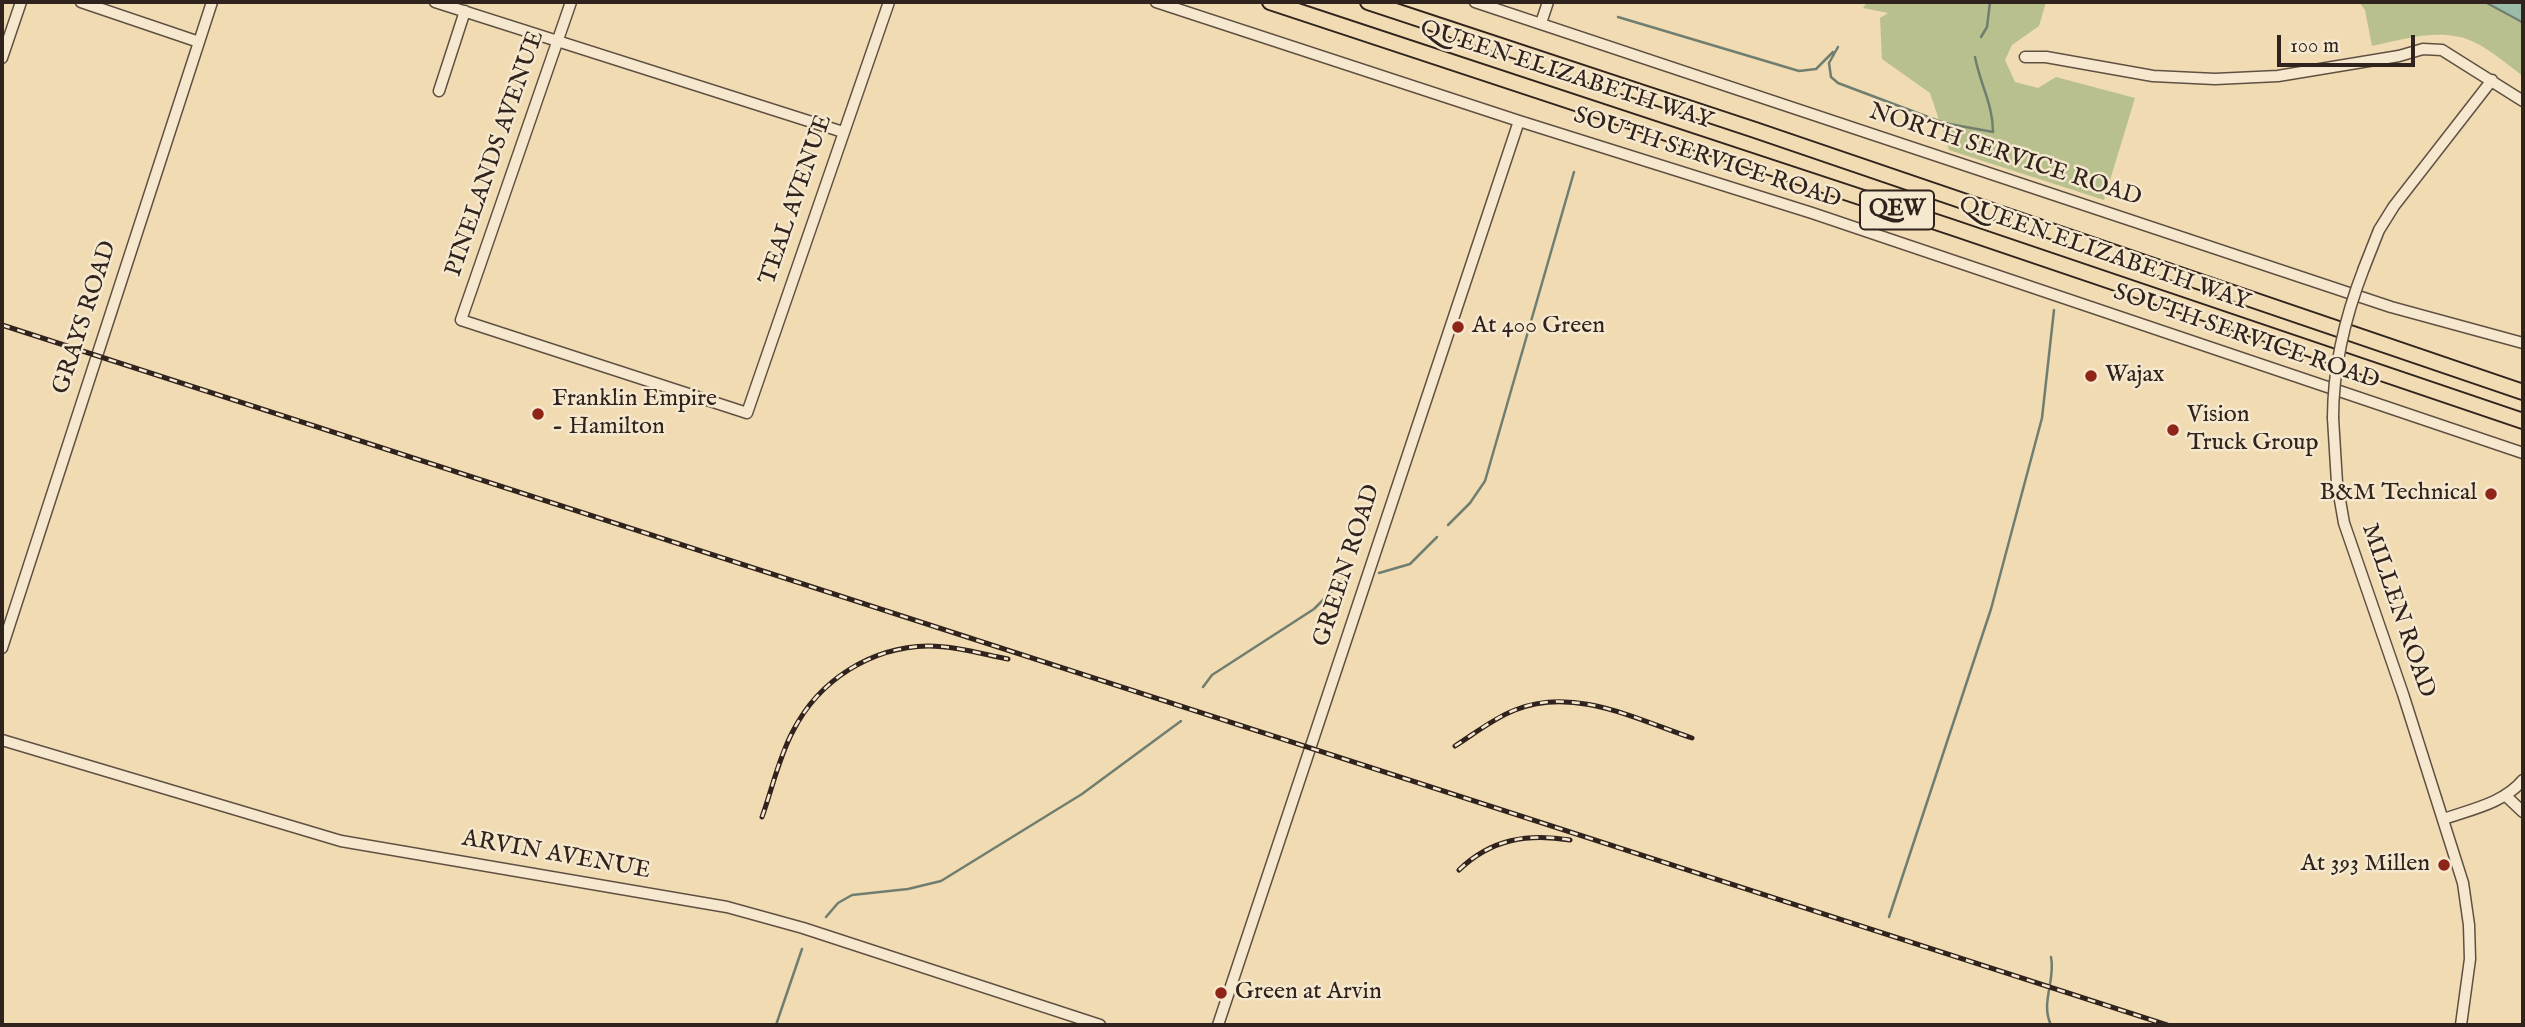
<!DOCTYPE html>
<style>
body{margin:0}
#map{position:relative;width:2525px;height:1027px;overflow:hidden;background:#f0dbb3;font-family:"IM FELL English",serif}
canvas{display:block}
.frame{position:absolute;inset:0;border:4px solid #30221c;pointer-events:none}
.scale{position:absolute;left:2277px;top:35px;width:138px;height:32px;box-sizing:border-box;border:4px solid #30221c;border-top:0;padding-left:9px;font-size:21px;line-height:24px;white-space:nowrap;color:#30221c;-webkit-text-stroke:5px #f5e8ce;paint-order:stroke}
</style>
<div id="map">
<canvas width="2525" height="1027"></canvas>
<div class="frame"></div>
<div class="scale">100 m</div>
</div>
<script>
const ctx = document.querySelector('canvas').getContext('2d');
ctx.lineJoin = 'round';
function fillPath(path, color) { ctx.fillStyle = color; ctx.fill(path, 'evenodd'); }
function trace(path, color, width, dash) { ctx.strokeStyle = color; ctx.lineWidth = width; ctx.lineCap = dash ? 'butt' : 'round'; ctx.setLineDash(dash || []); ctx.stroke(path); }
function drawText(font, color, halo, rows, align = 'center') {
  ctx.font = font + ' "IM FELL English",serif'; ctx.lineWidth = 5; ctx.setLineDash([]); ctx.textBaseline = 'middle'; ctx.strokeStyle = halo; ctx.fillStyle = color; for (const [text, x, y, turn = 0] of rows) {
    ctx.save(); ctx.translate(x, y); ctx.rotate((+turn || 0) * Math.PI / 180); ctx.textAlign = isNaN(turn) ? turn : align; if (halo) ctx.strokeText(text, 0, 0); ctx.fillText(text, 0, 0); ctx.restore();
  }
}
fillPath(new Path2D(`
 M1867 2H2046L2039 26 2012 45 2005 60 2015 82 2038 88 2056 77 2135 98 2104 200 1949 150 1930 93 1882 59 1880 18 1888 13 1863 8Z
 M2359 2H2485L2523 24V76C2508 65 2491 50 2474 42 2443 27 2404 39 2372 46L2365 10Z`), '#b8c08e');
const water = new Path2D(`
 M2485 2H2523V24L2520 21Z`);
fillPath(water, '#9bbca8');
trace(water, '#707e70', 2);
trace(new Path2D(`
 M1618 17 1799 71 1816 69 1833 52
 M1981 37 1987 27 1990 2
 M1838 47 1829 63 1831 77 1838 83 1944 123 1993 132C1993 104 1980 84 1975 57
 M1448 525 1470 503 1485 481 1574 172
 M1379 573 1410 564 1437 537
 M1203 687 1212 675 1314 609 1351 572
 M826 917 838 903 852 895 908 889 941 881 1082 794 1181 721
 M1889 917 1991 609 2042 418 2054 310
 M2051 957C2056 980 2040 1003 2051 1025
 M776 1025 802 949`), '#707e70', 2.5);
const minor = new Path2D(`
 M81 2 199 42
 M435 2 843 132
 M571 2 461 320 747 413 889 2
 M1156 2 1519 121 1812 213 2523 453
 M1475 2 2391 307 2523 343
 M1541 23 1548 2
 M2025 57H2046L2153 76 2215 79 2278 76 2399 56 2423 49 2442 50 2523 101
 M2 58 21 2
 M439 91 465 11
 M2364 268 2379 230 2394 206 2492 80
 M2333 418 2337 483 2344 523 2403 694 2463 883 2469 925 2470 959 2461 1025
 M2 648 212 2
 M2 740 341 841 727 907 803 928 1100 1025
 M2506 796 2523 812
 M2444 819C2472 809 2504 803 2523 780
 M1218 1025 1519 121`);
const highway = new Path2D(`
 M1270 2 1951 227 2523 421
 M1368 2 1755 130 2523 392`);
trace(minor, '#605042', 13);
trace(highway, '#30221c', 18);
trace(minor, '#f5e8ce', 10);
trace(highway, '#f0dbb3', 14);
const rail = new Path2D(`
 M2 325 2167 1025
 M1455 746C1474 734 1494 718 1515 710 1573 686 1636 719 1692 738
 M762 817C772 789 779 757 793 731 819 680 871 647 928 646 955 646 982 654 1008 659
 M1459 870C1491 839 1528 833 1570 840`);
trace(rail, '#30221c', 5);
trace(rail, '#f5e8ce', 2.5, [8]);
const minorBridge = new Path2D(`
 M2333 418C2333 366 2345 317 2364 268`);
trace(minorBridge, '#605042', 13, []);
trace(minorBridge, '#f5e8ce', 10);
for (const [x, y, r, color] of [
 [1458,327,7,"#8f2418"],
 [2091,376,7,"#8f2418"],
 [538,414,7,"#8f2418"],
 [2173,430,7,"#8f2418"],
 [2491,494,7,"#8f2418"],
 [2444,865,7,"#8f2418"],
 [1221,993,7,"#8f2418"]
]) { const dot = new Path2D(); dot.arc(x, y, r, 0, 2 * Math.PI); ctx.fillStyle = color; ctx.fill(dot); trace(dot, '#f5e8ce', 2.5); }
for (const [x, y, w] of [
 [1897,210,74]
]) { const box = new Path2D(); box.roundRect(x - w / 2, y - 19.5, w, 39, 5); ctx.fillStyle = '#f5e8ce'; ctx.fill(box); trace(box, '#30221c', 2); }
drawText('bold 23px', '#30221c', null, [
 ["QEW",1897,210]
]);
drawText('24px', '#30221c', '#f5e8ce', [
 ["QUEEN ELIZABETH WAY",1566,76,18],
 ["PINELANDS AVENUE",496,154,-71],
 ["NORTH SERVICE ROAD",2005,156,18],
 ["SOUTH SERVICE ROAD",1707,159,18],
 ["TEAL AVENUE",797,200,-71],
 ["QUEEN ELIZABETH WAY",2104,255,19],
 ["GRAYS ROAD",86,318,-72],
 ["SOUTH SERVICE ROAD",2246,338,19],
 ["GREEN ROAD",1348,566,-72],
 ["MILLEN ROAD",2397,611,71],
 ["ARVIN AVENUE",556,856,10]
]);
drawText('24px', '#30221c', '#f5e8ce', [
 ["At 400 Green",1472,327],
 ["Wajax",2105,376],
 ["Franklin Empire",552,400],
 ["- Hamilton",552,428],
 ["Vision",2187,416],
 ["Truck Group",2187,444],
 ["B&M Technical",2477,494,"right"],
 ["At 393 Millen",2430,865,"right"],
 ["Green at Arvin",1235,993]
], 'left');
</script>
